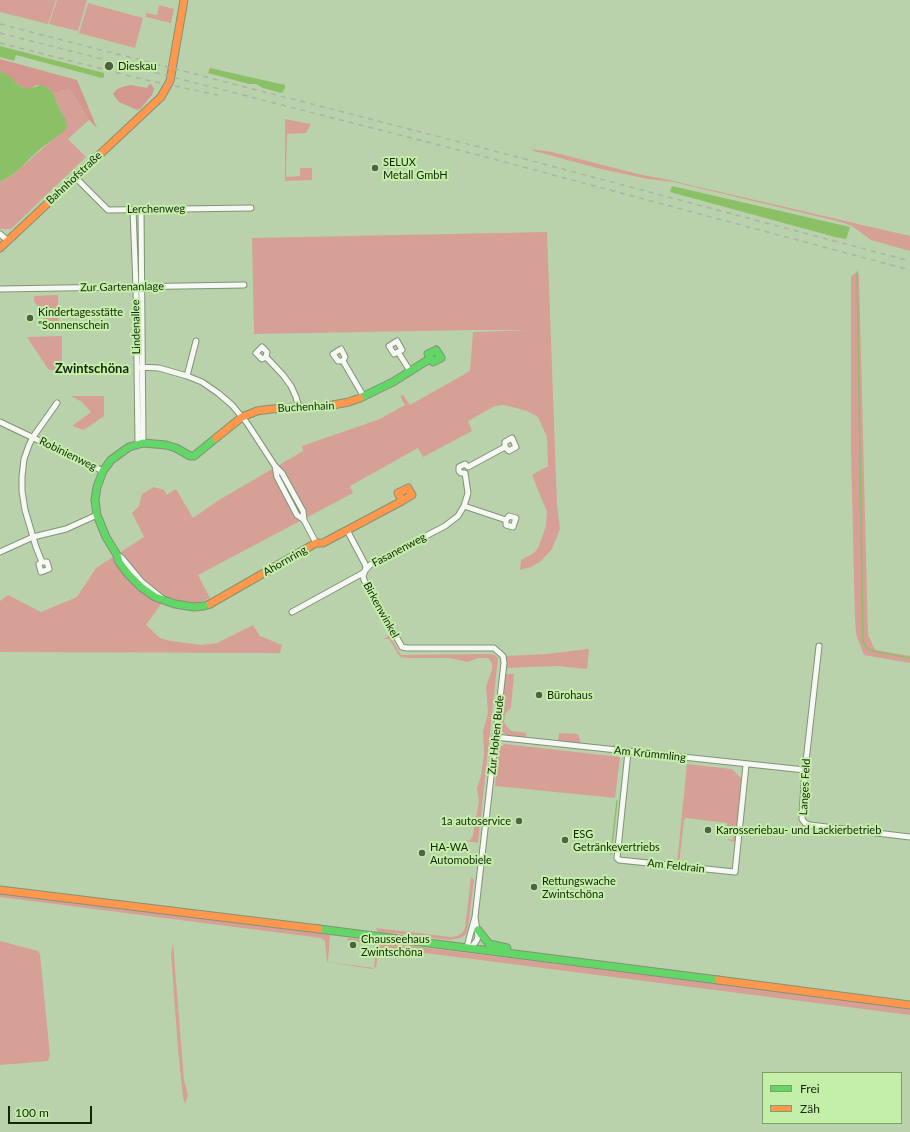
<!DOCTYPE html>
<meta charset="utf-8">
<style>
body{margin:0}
#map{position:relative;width:910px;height:1132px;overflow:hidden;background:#bad2ac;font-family:Lato,sans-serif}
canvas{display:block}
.legend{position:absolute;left:762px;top:1072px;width:140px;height:52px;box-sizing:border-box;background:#c4efa9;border:1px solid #7e9f6a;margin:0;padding:5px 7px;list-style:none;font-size:12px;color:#16260b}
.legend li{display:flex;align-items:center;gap:8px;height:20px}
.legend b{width:20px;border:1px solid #7e9f6a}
.scale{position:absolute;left:8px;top:1106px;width:84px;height:18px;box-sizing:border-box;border:2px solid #16260b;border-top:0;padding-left:5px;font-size:12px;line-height:14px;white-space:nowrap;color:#16260b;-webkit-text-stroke:3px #c4efa9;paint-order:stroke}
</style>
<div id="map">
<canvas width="910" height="1132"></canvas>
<ul class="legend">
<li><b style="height:5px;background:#63d668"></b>Frei</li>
<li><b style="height:5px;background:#ff974d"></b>Zäh</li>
</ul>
<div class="scale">100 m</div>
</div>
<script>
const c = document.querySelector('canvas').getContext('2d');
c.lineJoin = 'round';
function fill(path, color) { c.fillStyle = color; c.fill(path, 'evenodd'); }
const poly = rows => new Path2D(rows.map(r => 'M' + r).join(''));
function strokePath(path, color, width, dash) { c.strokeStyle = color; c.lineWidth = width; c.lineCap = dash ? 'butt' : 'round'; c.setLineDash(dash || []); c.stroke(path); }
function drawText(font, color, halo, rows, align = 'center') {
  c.font = font + ' Lato,sans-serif'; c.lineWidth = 4; c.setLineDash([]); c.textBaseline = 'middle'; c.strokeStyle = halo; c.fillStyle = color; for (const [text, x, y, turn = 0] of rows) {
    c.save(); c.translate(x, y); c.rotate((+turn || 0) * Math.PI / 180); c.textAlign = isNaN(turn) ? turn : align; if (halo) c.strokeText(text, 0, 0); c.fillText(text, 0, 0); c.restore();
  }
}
fill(poly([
 [0,0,56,0,48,24,0,12],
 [57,0,87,0,78,31,49,24],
 [88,3,143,18,135,48,79,33],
 [159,5,174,9,171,23,146,17,146,13,157,15],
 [70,89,89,120,68,139,86,157,11,229,0,229,0,182,15,173,51,141,65,118,60,110,53,93],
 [285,119,311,124,306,133,287,134,286,177,300,176,300,168,312,168,312,180,285,181],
 [531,149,552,152,638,174,669,180,910,236,910,251,871,240,852,226,841,222,674,182,648,179,601,169,534,151],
 [547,232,557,504,560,529,552,549,541,561,531,567,520,570,521,560,534,553,538,548,546,526,547,512,532,475,548,466,547,437,538,417,527,411,516,408,504,405,495,406,468,421,472,431,423,457,418,448,350,486,353,493,198,575,210,598,198,603,187,604,166,597,146,625,160,638,171,641,201,645,217,643,253,625,260,636,282,645,280,653,0,652,0,601,8,595,41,612,77,597,96,568,144,537,132,513,139,506,142,494,154,487,164,490,167,495,176,489,193,518,219,500,303,451,302,446,380,419,405,405,400,396,403,395,410,405,470,371,473,332,529,330,475,330,254,334,252,238],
 [855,273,859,274,868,635,875,650,910,656,910,663,864,655,856,634,855,619,851,453,851,276],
 [58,295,59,326,43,327,43,310,34,302,34,296],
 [62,336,62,373,48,369,27,337],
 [71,396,104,396,104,416,84,430,72,426,91,412,82,402],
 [389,635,401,655,489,654,495,655,498,658,478,843,466,841,470,840,473,835,479,801,477,788,481,776,484,753,483,731,488,714,486,687,492,669,492,663,488,658,478,658,468,662,449,658,409,658,401,657,399,655,389,639,384,639],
 [587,649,589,650,587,669,557,666,506,668,506,656,547,654],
 [505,674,514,674,511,707,505,714,504,722,507,727,512,731,527,733,526,737,506,735,500,729],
 [559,733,578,734,581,744,558,741],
 [505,744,620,757,615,798,495,786,499,748],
 [687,764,732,769,742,779,735,840,734,842,728,840,728,839,733,840,734,828,727,827,727,823,686,818,684,820,679,864,677,864],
 [471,877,474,880,468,927,466,934,461,938,449,940,403,934,378,933,376,928,451,937,457,936,462,933,465,928],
 [0,893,328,934,330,936,328,962,374,968,377,945,358,942,358,941,347,940,348,938,910,1008,910,1015,386,948,379,950,376,967,372,969,327,962,325,941,321,938,0,897],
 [0,941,38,951,40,954,50,1055,48,1061,0,1065],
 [173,943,184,1080,188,1095,185,1104,183,1097,178,1049,171,954]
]), '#d6a097');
fill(poly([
 [0,59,77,80,97,128,89,120,70,89,53,93,47,87,36,85,32,88,24,88,16,83,12,79,0,71],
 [149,84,152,85,154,89,152,95,141,108,137,110,119,102,113,94,116,90,122,87,131,85,147,88]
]), '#d39790');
fill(poly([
 [0,46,104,73,104,77,102,78,16,55,14,61,0,57],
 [210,68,285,85,285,88,282,93,263,88,256,84,249,84,208,73],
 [0,71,11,77,16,83,24,88,32,88,41,85,47,87,53,93,60,110,65,118,67,127,64,131,39,150,15,173,0,182],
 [672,186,850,227,846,239,835,237,670,192]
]), '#8cc067');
strokePath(poly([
 [857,272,863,642,868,649,873,651,910,658],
 [611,854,617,801]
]), '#8cc067', 1.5);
const street = poly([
 [75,177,108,210,251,208],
 [133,210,136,287,138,444],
 [141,210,143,443],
 [0,234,8,241],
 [0,289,244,285],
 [398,352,394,354,389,346,397,341,402,350,398,352,410,371],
 [266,357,262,359,256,353,262,347,267,352,266,357,283,375,291,386,296,397,299,408],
 [343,361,338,361,333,354,341,349,345,357,343,361,364,397],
 [137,367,159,368,187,376,202,382,218,393,232,405,247,423,275,466,282,473,303,511,304,520,316,543],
 [187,376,196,341],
 [0,422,103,471],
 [275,466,277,477,297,515,304,520],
 [464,506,506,520,506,525,513,527,516,518,509,516,506,520],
 [345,531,348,532,365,564,366,568,363,576,364,580,402,647,407,648,494,648,503,656,504,663,475,917,469,939,467,948],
 [0,552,33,537,66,529,97,515],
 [117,555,122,558,142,582,163,599],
 [42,562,47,562,49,569,41,572,39,564,42,562,36,547,25,510,22,491,22,477,24,459,29,445,33,437,57,403],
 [292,612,363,573,370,565,445,526,458,516,464,506,468,493,465,473,461,473,459,471,459,467,465,464,468,467,505,447,509,451,516,447,512,438,505,442,505,447],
 [819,646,805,770,802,814,802,819,805,823,810,825,910,837],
 [495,737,805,770],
 [628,752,617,858,619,860,735,872,746,765],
 [471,948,477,940,478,936,475,918]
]);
const fast = poly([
 [360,398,393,382,431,358,433,362,441,358,436,350,428,354,431,358],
 [210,604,204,606,194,607,175,604,155,597,141,587,128,574,119,562,117,555,106,537,97,515,95,500,97,487,103,471,111,460,129,447,143,443,166,445,176,448,190,456,194,456,216,438],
 [319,929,718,980],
 [478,930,489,944,507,948]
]);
const slow = poly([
 [0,248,161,97,170,81,184,0],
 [216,438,242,417,257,411,271,409,322,407,349,402,360,398],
 [210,604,316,543,323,543,402,501,398,493,408,488,412,495,402,501],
 [0,890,319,929],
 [718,980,910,1005]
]);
strokePath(street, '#819376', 7);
strokePath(fast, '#819376', 9);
strokePath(slow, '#819376', 9);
strokePath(street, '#f5f8f3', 5);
strokePath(fast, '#63d668', 7);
strokePath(slow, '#ff974d', 7);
strokePath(poly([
 [0,24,483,148,910,261],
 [0,33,482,156,910,270],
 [0,43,150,81,218,95]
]), '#acb2a8', 1.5, [5, 5]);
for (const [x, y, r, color] of [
 [109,66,5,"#4f6243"],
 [375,168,4,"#4f6243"],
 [30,318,4,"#4f6243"],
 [539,695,4,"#4f6243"],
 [519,821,4,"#4f6243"],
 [708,830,4,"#4f6243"],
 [565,840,4,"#4f6243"],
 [422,853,4,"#4f6243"],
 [534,887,4,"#4f6243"],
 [353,945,4,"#4f6243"]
]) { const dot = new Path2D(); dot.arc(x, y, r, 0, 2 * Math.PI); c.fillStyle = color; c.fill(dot); strokePath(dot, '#c4efa9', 1.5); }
drawText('11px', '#16260b', '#c4efa9', [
 ["Dieskau",118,66],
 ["SELUX",383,162],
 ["Metall GmbH",383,175],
 ["Kindertagesstätte",38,312],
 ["\"Sonnenschein",38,325],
 ["Bürohaus",547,695],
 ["1a autoservice",511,821,"right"],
 ["Karosseriebau- und Lackierbetrieb",716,830],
 ["ESG",573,834],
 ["Getränkevertriebs",573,847],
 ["HA-WA",430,847],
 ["Automobiele",430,860],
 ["Rettungswache",542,881],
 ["Zwintschöna",542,894],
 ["Chausseehaus",361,939],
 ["Zwintschöna",361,952]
], 'left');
drawText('11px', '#16260b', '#c4efa9', [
 ["Bahnhofstraße",74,178,-43],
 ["Lerchenweg",156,209,-1],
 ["Zur Gartenanlage",122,287,-1],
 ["Lindenallee",136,327,-91],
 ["Buchenhain",306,407,-3],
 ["Robinienweg",68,454,26],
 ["Fasanenweg",399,550,-28],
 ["Ahornring",285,561,-30],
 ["Birkenwinkel",381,610,61],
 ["Zur Hohen Bude",496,735,-84],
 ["Am Krümmling",650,754,6],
 ["Langes Feld",805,787,-87],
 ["Am Feldrain",676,866,6]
]);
drawText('bold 13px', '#16260b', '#c4efa9', [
 ["Zwintschöna",92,369]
]);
</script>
